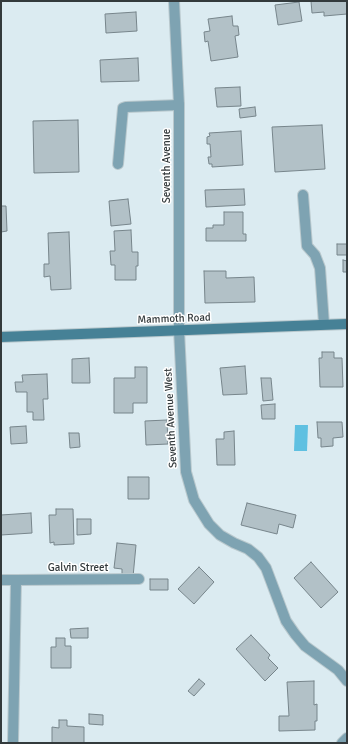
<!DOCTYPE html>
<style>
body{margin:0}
#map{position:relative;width:348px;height:744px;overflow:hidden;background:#dbebf1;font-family:Signika,sans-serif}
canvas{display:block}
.frame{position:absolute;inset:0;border:2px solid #333a3c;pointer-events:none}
</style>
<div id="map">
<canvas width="348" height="744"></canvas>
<div class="frame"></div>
</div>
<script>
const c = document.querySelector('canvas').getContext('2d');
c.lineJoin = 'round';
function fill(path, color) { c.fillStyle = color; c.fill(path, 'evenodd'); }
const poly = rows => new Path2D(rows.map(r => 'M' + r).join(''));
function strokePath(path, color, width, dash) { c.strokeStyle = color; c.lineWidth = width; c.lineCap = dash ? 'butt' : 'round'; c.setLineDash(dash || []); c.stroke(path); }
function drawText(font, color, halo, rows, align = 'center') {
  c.font = font + ' Signika,sans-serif'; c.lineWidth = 3; c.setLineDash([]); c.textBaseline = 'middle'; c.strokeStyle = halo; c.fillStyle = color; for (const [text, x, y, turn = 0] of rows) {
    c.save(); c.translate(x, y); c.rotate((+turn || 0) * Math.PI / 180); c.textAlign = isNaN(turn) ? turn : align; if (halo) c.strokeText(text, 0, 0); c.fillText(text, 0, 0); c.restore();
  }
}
fill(poly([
 [295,425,308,425,307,451,294,451]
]), '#5fc0e1');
const building = poly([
 [311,1,347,1,347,14,324,16,324,12,312,13,311,1],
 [299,2,302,21,278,25,275,5,299,2],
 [136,12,137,31,106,33,105,14,136,12],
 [232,16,233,26,238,26,239,35,235,36,238,57,211,61,208,41,205,42,204,32,210,31,208,19,232,16],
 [138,58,139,81,101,82,100,60,138,58],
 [240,87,241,106,217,107,215,88,240,87],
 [255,107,256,116,240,118,239,109,255,107],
 [78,120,79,172,34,173,33,121,78,120],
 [322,125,325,169,275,172,272,127,322,125],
 [241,131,243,165,212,167,212,164,209,164,208,157,211,157,210,144,207,144,207,137,210,136,209,133,241,131],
 [244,189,245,205,206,207,205,190,244,189],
 [128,199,131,224,111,226,109,201,128,199],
 [1,206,6,206,7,231,1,232,1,206],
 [224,212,243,212,243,234,246,234,246,241,206,241,206,228,213,228,213,225,224,225,224,212],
 [131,230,132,252,138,252,138,266,136,266,136,280,115,280,115,265,111,265,110,251,115,251,114,231,131,230],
 [69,232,71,289,51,290,50,276,44,277,44,264,49,264,48,233,69,232],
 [337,244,347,244,347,255,337,255,337,244],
 [343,260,347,261,347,272,343,272,343,260],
 [204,271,226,271,226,278,254,277,255,302,205,303,204,271],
 [322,352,334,352,334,358,342,358,343,387,320,387,319,358,322,358,322,352],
 [89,358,90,383,72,383,72,359,89,358],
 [245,366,247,394,223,395,220,368,245,366],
 [135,367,147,367,147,403,133,403,133,413,114,413,114,378,135,378,135,367],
 [47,374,48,399,43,399,44,420,33,420,33,412,27,412,27,392,16,392,15,382,23,382,22,375,47,374],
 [261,378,271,378,273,400,263,401,261,378],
 [275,404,275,419,262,419,261,405,275,404],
 [167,420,168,444,146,445,145,421,167,420],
 [317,422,342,422,343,437,333,438,333,446,321,447,321,438,318,438,317,422],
 [26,426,27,443,11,444,10,427,26,426],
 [234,431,235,465,217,465,216,439,224,439,224,432,234,431],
 [69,433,79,433,80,447,70,448,69,433],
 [128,477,149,477,149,499,128,499,128,477],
 [247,503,296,515,293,528,279,524,277,534,241,525,247,503],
 [56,509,73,509,74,544,54,545,54,542,50,543,49,515,56,515,56,509],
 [31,513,32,533,1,535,1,515,31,513],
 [77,519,91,519,91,534,77,535,77,519],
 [117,543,136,545,133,577,122,576,122,569,114,568,117,543],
 [311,562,338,592,321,608,294,578,311,562],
 [199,567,214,582,194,604,178,589,199,567],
 [150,579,168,579,168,590,150,590,150,579],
 [88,628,88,638,71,638,70,629,88,628],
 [251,635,270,655,268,658,278,668,265,681,236,649,251,635],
 [56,638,65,638,65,646,71,646,71,668,51,668,51,647,56,647,56,638],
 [199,679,205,684,194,696,188,691,199,679],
 [314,681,314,705,317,704,317,721,315,721,315,730,279,731,279,716,289,716,287,682,314,681],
 [89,714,103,715,103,725,89,724,89,714],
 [59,720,67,720,67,726,84,727,84,743,52,743,52,727,59,728,59,720]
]);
fill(building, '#b2c1c7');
strokePath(building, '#77858b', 1);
const lane = poly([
 [118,164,123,108,126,107,179,105],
 [303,195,307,246,315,255,320,268,324,324]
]);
const street = poly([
 [174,1,179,105,179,330,186,472,194,500,209,524,220,535,234,543,248,549,258,557,266,568,286,621,295,634,305,646,338,670,347,681],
 [1,580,16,580,13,743],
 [16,580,139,579],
 [342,743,347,738]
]);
const secondary = poly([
 [1,337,347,324]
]);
strokePath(lane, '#b9c8cd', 12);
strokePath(street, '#b9c8cd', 12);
strokePath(secondary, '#b9c8cd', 12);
strokePath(lane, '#7ea3b2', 10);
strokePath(street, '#7ea3b2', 10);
strokePath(secondary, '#468196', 10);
drawText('11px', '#333a3c', '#fff', [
 ["Seventh Avenue",167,166,-90],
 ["Mammoth Road",174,319,-2],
 ["Seventh Avenue West",171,418,-93],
 ["Galvin Street",78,568]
]);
</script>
